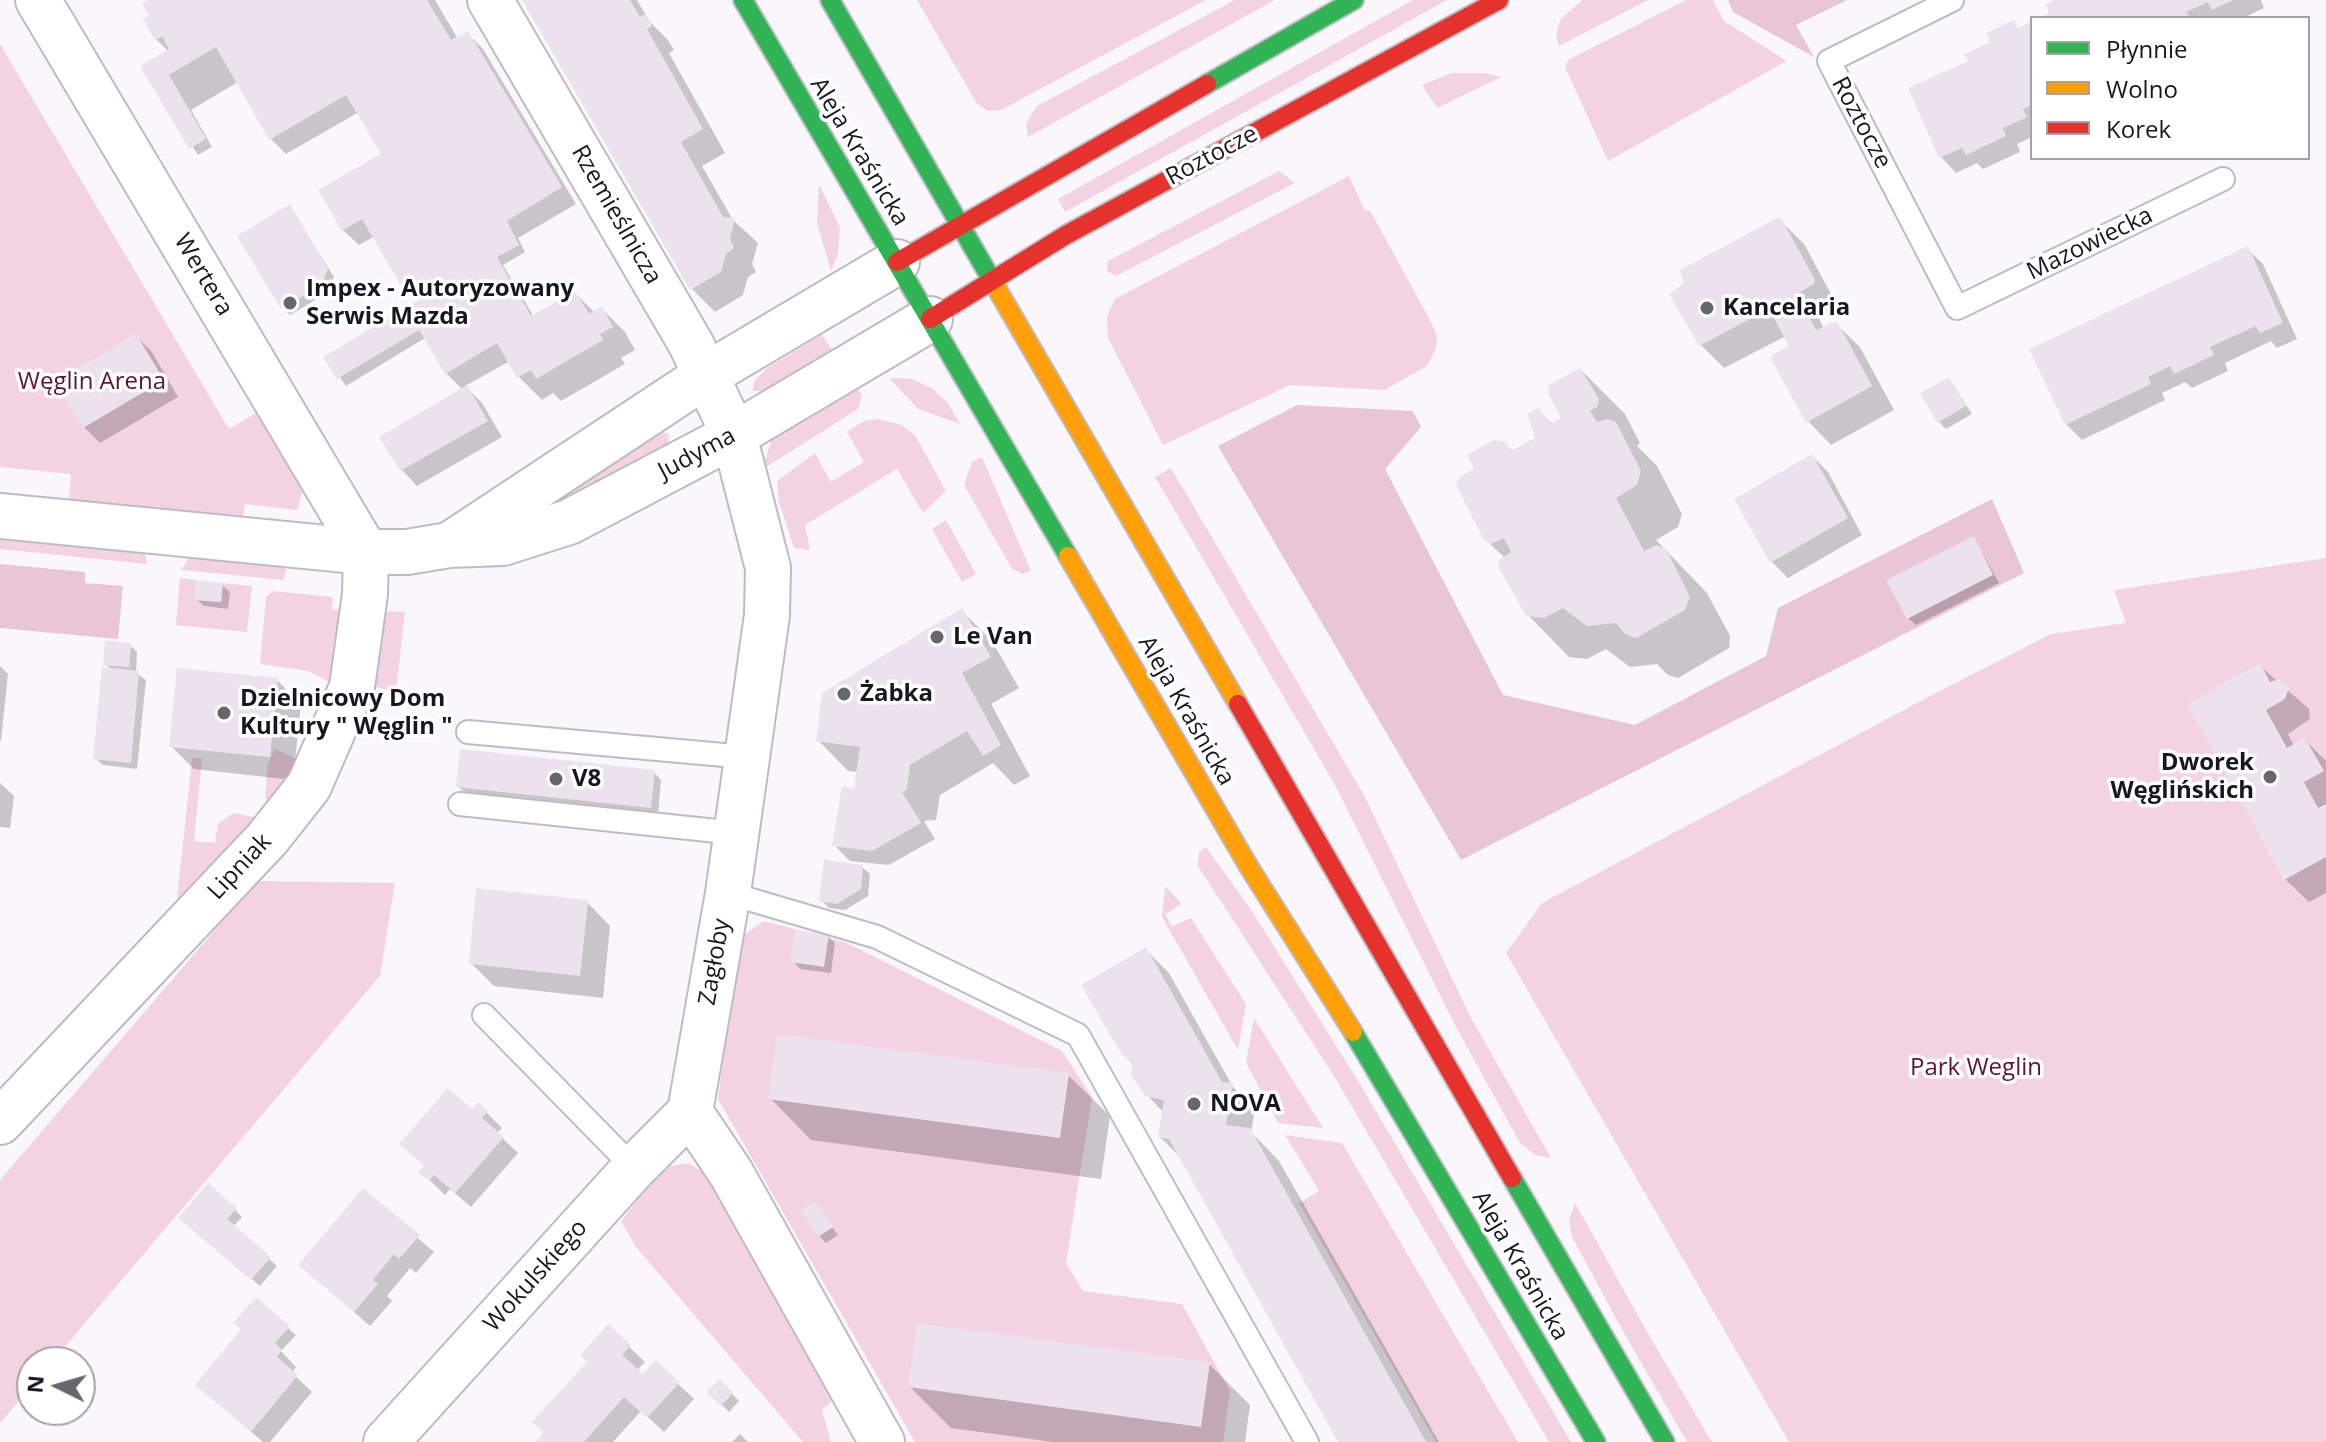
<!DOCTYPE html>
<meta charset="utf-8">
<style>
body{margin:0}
#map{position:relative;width:2326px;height:1442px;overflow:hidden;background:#f9f7fb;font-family:"Open Sans",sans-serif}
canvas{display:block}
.legend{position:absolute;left:2030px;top:16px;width:280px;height:144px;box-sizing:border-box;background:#fff;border:2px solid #a3a2a6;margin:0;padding:10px 14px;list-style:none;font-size:24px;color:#191621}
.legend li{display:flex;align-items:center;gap:16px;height:40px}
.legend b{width:40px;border:2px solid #a3a2a6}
.north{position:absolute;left:16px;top:1346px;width:80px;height:80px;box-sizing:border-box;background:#fff;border:2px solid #a3a2a6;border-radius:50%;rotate:275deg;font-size:22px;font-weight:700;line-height:32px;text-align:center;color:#191621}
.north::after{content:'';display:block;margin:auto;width:28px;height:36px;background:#67656d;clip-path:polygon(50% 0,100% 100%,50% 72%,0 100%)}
</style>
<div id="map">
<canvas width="2326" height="1442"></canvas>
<ul class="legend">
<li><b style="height:10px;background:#30b455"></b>Płynnie</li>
<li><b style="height:10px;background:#ff9f0a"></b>Wolno</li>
<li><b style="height:10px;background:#e5322d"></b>Korek</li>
</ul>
<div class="north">N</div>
</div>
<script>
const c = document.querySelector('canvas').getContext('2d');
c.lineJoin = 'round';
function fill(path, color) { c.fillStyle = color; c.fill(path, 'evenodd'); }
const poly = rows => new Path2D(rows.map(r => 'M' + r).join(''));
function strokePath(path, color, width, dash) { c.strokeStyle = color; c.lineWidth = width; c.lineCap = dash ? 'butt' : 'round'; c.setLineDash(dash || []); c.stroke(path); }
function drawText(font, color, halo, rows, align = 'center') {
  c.font = font + ' "Open Sans",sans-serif'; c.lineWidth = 7; c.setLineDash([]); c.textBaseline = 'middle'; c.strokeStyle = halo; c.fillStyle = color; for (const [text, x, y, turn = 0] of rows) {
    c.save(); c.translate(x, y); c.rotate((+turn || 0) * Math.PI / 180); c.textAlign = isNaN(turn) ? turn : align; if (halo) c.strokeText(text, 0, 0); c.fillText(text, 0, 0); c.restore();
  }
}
fill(poly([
 [917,0,1206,0,1001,110,987,111,976,102],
 [1235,0,1275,0,1028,137,1026,124,1037,106],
 [1413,0,1447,0,1065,212,1058,199],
 [1582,0,1648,0,1559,46,1556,36,1560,20],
 [1686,0,1713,0,1724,21,1787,61,1608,161,1565,67,1568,60],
 [0,44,229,429,260,411,305,484,297,510,245,504,243,518,69,500,71,474,0,467],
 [1452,73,1484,73,1501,77,1437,108,1422,85],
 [1279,171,1295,183,1116,276,1107,271,1108,261],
 [1349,176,1364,209,1371,212,1431,322,1437,336,1436,348,1427,366,1385,390,1290,385,1163,445,1108,338,1107,316,1115,299],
 [819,184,840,228,838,254,831,271,817,223],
 [822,335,834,353,768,391,753,391,754,381,767,368],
 [889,378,912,379,932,388,948,403,960,424,918,409],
 [855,386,862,395,858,409,763,469,771,441],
 [878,419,902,425,915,435,946,491,923,513,897,469,805,525,810,550,794,548,779,502,777,481,815,453,831,482,864,462,847,432,864,421],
 [659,431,669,434,668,446,533,524,523,514],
 [982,457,1031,571,1023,574,1012,569,964,485,972,462],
 [1171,468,1364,795,1471,1018,1551,1158,1535,1155,1520,1143,1456,1027,1334,783,1155,477],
 [946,520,976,574,962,582,932,529],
 [0,530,145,552,147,564,0,549],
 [190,556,287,560,284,580,181,570],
 [2326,558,2326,1442,1789,1442,1506,953,1542,903,1932,695,2051,634,2126,623,2114,590],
 [180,578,196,580,195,600,221,602,223,583,252,586,247,632,176,625],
 [273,591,333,597,332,609,348,611,337,686,308,671,260,664,266,597],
 [378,611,405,612,396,692,369,685],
 [275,749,301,761,269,804,265,797,268,764],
 [192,758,202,758,194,841,215,843,218,824,233,813,254,817,258,824,187,901,177,899],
 [1206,847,1252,911,1360,1084,1571,1442,1549,1442,1337,1081,1198,866,1199,852],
 [257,881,395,883,380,976,52,1362,32,1362,32,1386,0,1423,0,1180],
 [1165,886,1182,904,1165,914,1172,926,1191,918,1246,1004,1238,1050,1162,917],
 [764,921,847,943,1062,1051,1092,1097,1066,1263,1083,1291,1182,1304,1230,1391,1223,1442,915,1442,718,1099,739,938],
 [1254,1018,1323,1128,1278,1123,1246,1063],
 [1285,1135,1342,1143,1518,1442,1436,1442,1299,1203,1319,1191],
 [689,1163,716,1181,837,1396,822,1410,831,1442,803,1442,636,1247,621,1221,664,1167],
 [1575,1203,1650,1337,1712,1442,1687,1442,1629,1342,1572,1237,1569,1220]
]), '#f3d3e2');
fill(poly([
 [1728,0,1847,0,1796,25,1814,57,1733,12],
 [1297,405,1413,411,1421,427,1385,469,1503,695,1635,725,1766,656,1778,608,1992,499,2024,573,1461,860,1218,446],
 [0,564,85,572,85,583,123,586,118,639,0,628]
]), '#e8c6d6');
fill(poly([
 [152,0,435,0,458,39,467,33,483,49,576,204,518,238,525,252,503,265,534,317,575,293,595,313,602,309,625,332,635,350,621,358,625,364,561,401,553,393,542,400,519,377,510,361,465,386,482,403,502,437,417,486,402,470,382,437,463,390,446,373,425,338,346,386,326,357,422,301,401,283,375,236,359,245,343,230,384,155,359,112,286,154,271,139,238,82,191,110,212,147,198,155,142,67,169,52,157,40],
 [524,0,637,0,650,22,668,40,674,50,669,53,725,153,702,166,733,220,758,243,752,264,756,272,748,277,743,295,715,312,692,289],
 [2058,0,2261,0,2264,8,2243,18,2044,18,2052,14],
 [2013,23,2020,30,2032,24,2032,137,2017,144,2020,152,1983,169,1977,163,1956,173,1941,157,1970,62],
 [290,207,334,277,327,293,290,315,282,308],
 [1781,221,1804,244,1837,305,1819,318,1824,329,1836,324,1860,347,1894,410,1831,445,1808,421,1792,346,1786,336,1724,368,1701,345],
 [2247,249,2263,264,2297,339,2277,348,2271,341,2225,363,2228,371,2192,388,2185,382,2162,393,2165,400,2082,440,2066,424],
 [136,336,152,352,178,397,100,443,84,427,58,382],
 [1577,371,1583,372,1625,414,1640,443,1637,446,1657,466,1682,514,1678,527,1656,540,1707,593,1730,636,1729,648,1678,678,1668,675,1657,664,1630,667,1606,649,1587,659,1569,657,1527,614,1505,558,1485,539,1505,444,1513,452,1538,439,1538,410,1553,425,1563,419],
 [1949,379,1972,414,1946,429,1939,422],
 [1812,456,1828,472,1862,535,1788,578,1772,562,1737,500],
 [1974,538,1999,583,1916,625,1908,618],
 [222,585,230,592,228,609,204,606,196,599],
 [962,611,992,641,1019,688,991,704,1030,776,1014,785,993,763,940,795,936,820,924,821,935,839,889,865,850,861,834,845,856,790,858,772,848,771,818,740],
 [130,645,137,652,136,673,146,680,137,769,103,765,95,758,112,670,105,664],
 [2259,665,2309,709,2310,719,2288,734,2294,746,2305,740,2326,761,2326,893,2309,902,2285,879],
 [0,666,8,674,1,741,0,741],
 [277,680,301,704,293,780,194,769,171,746],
 [654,772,661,780,658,815,466,794,458,786],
 [0,783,14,796,10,828,0,827],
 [862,867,870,874,868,896,845,910,829,908,821,900],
 [587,902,610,926,603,998,494,986,471,963],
 [828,936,835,943,831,973,800,969,793,961],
 [1146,950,1169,973,1233,1087,1255,1109,1251,1132,1279,1161,1439,1442,1341,1442,1183,1160,1160,1137,1164,1113,1147,1095,1135,1066,1123,1054],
 [1068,1075,1110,1116,1101,1179,811,1140,770,1098],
 [479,1105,502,1128,497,1133,518,1153,471,1207,450,1189,445,1195,421,1172],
 [363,1191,434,1252,416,1273,410,1268,387,1296,392,1301,370,1326,300,1265],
 [814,1203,838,1235,826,1243,819,1236],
 [235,1210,242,1217,233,1227,277,1266,260,1286,188,1225],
 [608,1327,645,1362,636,1371,643,1377,656,1363,694,1399,664,1432,641,1411,613,1442,538,1442],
 [288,1328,296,1335,281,1351,296,1367,292,1373,312,1392,270,1442,263,1442,198,1385],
 [1209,1364,1250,1405,1245,1442,1053,1442,951,1428,910,1387],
 [720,1381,739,1401,729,1412,709,1392],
 [740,1434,748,1442,732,1442]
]), '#0003');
fill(poly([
 [148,0,427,0,451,40,468,31,562,187,507,221,519,245,497,257,531,316,575,291,589,314,602,306,613,327,600,334,603,340,536,379,531,370,517,378,497,343,445,374,419,330,337,379,323,357,419,300,407,280,400,284,362,219,342,231,318,190,381,154,346,95,269,140,216,47,169,75,206,139,189,149,140,66,169,49,162,36,155,41,143,19,149,16,142,4],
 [522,0,630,0,640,17,645,14,652,26,647,29,703,129,681,142,723,217,735,218,730,239,734,248,726,254,721,272,690,290],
 [2054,0,2233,0,2212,10,2208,2,2186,12,2190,18,2039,18,2049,13,2046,4],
 [2014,20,2018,28,2032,21,2032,105,2023,109,2027,117,2003,128,2006,136,1966,155,1962,148,1939,158,1908,88,1968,61,1964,54,1990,42,1986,33],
 [290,204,328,269,320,286,281,309,237,236],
 [1777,218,1781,218,1815,280,1814,284,1797,294,1816,330,1837,321,1872,386,1806,423,1771,359,1772,355,1789,346,1769,309,1699,346,1669,294,1684,283,1680,270],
 [2248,246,2283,323,2260,333,2256,326,2210,347,2214,355,2174,374,2170,366,2148,377,2151,384,2065,425,2029,349],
 [136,334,164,380,83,428,55,382],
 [1580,368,1599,399,1598,406,1590,411,1597,422,1608,419,1616,422,1641,471,1637,485,1616,498,1644,551,1657,545,1666,549,1690,597,1685,610,1636,638,1625,634,1616,623,1587,626,1563,608,1544,618,1526,616,1498,566,1499,560,1511,552,1504,538,1490,544,1484,540,1456,485,1459,478,1474,468,1467,455,1494,440,1506,442,1511,451,1535,438,1527,414,1538,407,1550,424,1561,418,1548,393,1549,385],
 [1949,377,1966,406,1937,423,1920,393],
 [467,385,488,421,400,471,379,437],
 [1812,454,1848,518,1770,563,1734,499],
 [1974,536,1993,575,1907,619,1886,580],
 [196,580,223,583,221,602,194,600],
 [962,608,991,657,962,673,1001,745,983,756,967,731,910,765,907,790,902,792,921,823,872,851,832,846,842,786,854,788,860,747,816,741,822,693],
 [105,640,131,643,129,667,103,665],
 [2260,663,2270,682,2279,679,2289,687,2285,699,2266,710,2287,748,2305,738,2324,771,2304,782,2318,808,2326,804,2326,857,2284,880,2187,704],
 [102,667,139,671,131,763,93,759],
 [177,668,278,678,270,757,169,747],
 [460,749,655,770,651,808,456,787],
 [824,860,863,865,861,889,837,904,819,901],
 [476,888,588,900,580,976,469,964],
 [795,930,829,934,824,967,790,962],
 [1146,947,1222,1082,1233,1083,1226,1125,1250,1128,1426,1442,1338,1442,1169,1139,1158,1137,1164,1100,1145,1096,1131,1075,1133,1062,1122,1055,1081,985],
 [777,1034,1069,1073,1060,1138,768,1099],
 [448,1088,472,1109,479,1102,488,1111,482,1118,504,1137,455,1193,434,1175,429,1181,418,1172,424,1166,399,1144],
 [208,1183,237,1208,227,1219,271,1257,251,1280,178,1218],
 [363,1188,420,1235,399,1259,394,1254,373,1280,378,1284,354,1312,298,1265],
 [815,1201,833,1227,818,1237,800,1210],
 [256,1297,290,1326,275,1343,282,1350,277,1357,298,1375,251,1432,195,1385,241,1329,233,1323],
 [917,1323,1210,1362,1201,1427,908,1387],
 [608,1324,631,1345,622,1355,643,1374,656,1360,680,1382,647,1418,624,1397,584,1442,536,1442,544,1433,532,1422,587,1362,580,1355],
 [720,1379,733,1393,721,1406,706,1392]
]), '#ece2ed');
const lane = poly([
 [1952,0,1829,61,1957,308,2223,179],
 [468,732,746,757],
 [460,804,736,833],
 [728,893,877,937,1078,1035,1307,1442],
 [484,1015,634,1168]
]);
const street = poly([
 [490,0,691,344,734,435,768,568,767,615,728,893,690,1112,731,1173,882,1442],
 [0,516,366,552,407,552,449,545,503,543,569,522,734,435,930,319],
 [449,545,708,374,897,262],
 [0,1122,267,839,309,786,352,687,365,594,366,552,38,0],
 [386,1442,634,1168,690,1112]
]);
const fast = poly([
 [743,0,1068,556],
 [830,0,997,289],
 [1207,84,1354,0],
 [1353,1032,1596,1442],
 [1512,1178,1665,1442]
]);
const slow = poly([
 [997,289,1238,704],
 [1068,556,1249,867,1353,1032]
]);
const jam = poly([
 [897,262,1207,84],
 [930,319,1066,235,1499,0],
 [1238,704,1512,1178]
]);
strokePath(lane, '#bebcc3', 26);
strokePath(street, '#bebcc3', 48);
strokePath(fast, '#bebcc3', 22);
strokePath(slow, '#bebcc3', 22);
strokePath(jam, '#bebcc3', 22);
strokePath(lane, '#fefefe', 22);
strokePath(street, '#fefefe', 44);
strokePath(fast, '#30b455', 18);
strokePath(slow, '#ff9f0a', 18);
strokePath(jam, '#e5322d', 18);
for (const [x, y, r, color] of [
 [290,303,8,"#67656d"],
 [1707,308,8,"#67656d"],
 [937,637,8,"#67656d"],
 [844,694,8,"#67656d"],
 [224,713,8,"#67656d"],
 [2270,777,8,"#67656d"],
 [556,779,8,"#67656d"],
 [1194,1104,8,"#67656d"]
]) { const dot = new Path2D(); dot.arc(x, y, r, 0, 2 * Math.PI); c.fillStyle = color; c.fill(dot); strokePath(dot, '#fff', 3); }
drawText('24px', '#191621', '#fff', [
 ["Roztocze",1861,123,62],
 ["Aleja Kraśnicka",859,152,59],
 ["Roztocze",1212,156,-28],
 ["Rzemieślnicza",616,215,60],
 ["Mazowiecka",2090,244,-26],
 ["Wertera",203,275,59],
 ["Judyma",697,454,-28],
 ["Aleja Kraśnicka",1186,711,60],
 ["Lipniak",240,867,-47],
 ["Zagłoby",715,962,-80],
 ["Aleja Kraśnicka",1520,1266,60],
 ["Wokulskiego",536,1276,-48]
]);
drawText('bold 24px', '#191621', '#fff', [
 ["Impex - Autoryzowany",306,289],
 ["Serwis Mazda",306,317],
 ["Kancelaria",1723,308],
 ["Le Van",953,637],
 ["Żabka",860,694],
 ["Dzielnicowy Dom",240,699],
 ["Kultury \" Węglin \"",240,727],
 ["Dworek",2254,763,"right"],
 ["Węglińskich",2254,791,"right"],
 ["V8",572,779],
 ["NOVA",1210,1104]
], 'left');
drawText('24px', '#5b143a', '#fff', [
 ["Węglin Arena",92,382],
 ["Park Weglin",1976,1068]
]);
</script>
